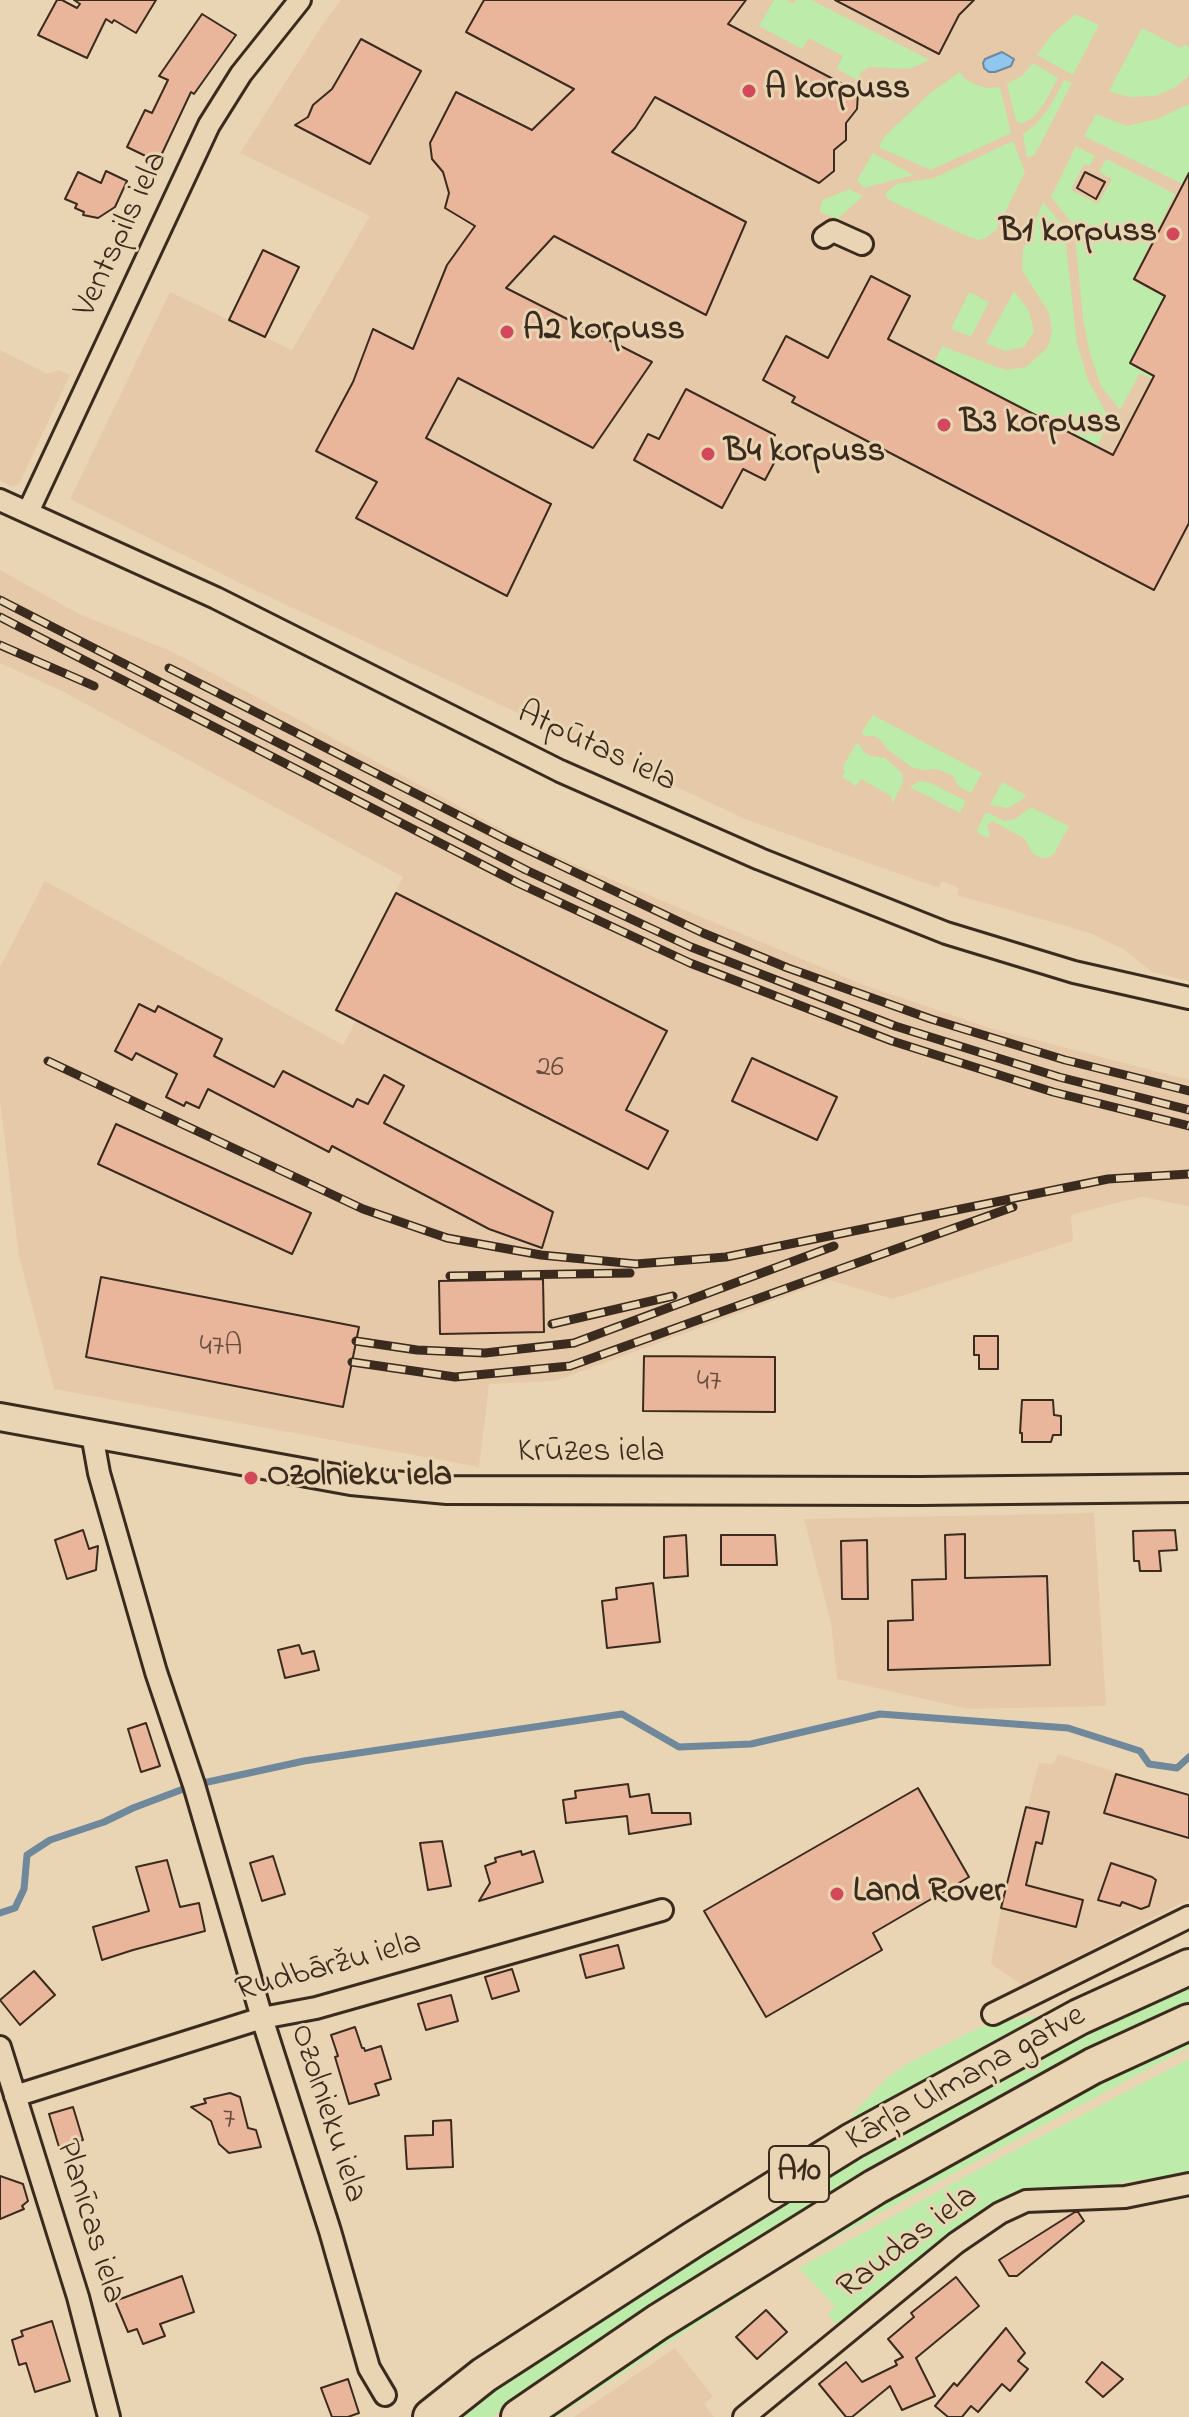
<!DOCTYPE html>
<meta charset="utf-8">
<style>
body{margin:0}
canvas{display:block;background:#e9d5b3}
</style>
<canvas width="1189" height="2417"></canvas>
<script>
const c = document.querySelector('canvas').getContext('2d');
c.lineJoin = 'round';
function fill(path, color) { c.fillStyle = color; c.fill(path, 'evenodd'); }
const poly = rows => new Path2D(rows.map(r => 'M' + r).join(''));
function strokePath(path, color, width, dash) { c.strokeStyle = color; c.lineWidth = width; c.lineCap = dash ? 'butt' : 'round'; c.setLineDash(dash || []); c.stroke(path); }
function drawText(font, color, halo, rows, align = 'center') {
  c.font = font + ' "Indie Flower",sans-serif'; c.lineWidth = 6; c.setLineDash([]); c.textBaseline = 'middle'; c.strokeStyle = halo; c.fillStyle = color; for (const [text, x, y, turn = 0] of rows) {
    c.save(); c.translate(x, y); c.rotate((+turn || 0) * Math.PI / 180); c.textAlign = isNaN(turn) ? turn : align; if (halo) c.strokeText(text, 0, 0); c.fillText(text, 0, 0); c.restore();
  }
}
fill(poly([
 [341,0,1189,0,1189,981,1152,972,1125,950,1090,933,957,895,959,888,942,881,939,888,745,819,246,586,70,499,170,292,292,350,370,216,240,153,321,27],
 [0,350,47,374,59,370,70,375,19,484,12,487,0,480],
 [0,570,79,614,173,652,516,837,577,865,864,985,990,1028,1189,1080,1189,1206,1142,1197,1112,1204,1071,1215,1073,1241,892,1299,830,1280,555,1381,489,1384,479,1467,54,1389,19,1256,0,1102,0,967,45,881,343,1045,357,1019,336,1010,403,877,64,692,0,663],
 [1094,1513,1106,1706,968,1709,837,1679,831,1623,804,1519],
 [1058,1754,1189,1795,1189,1899,1022,1985,991,1964,1001,1908,1039,1763,1053,1764],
 [675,2348,713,2397,704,2404,714,2417,574,2417]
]), '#e6c9a9');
fill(poly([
 [774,0,786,0,793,4,796,0,811,0,930,60,909,69,869,67,860,73,859,81,837,69,843,56,809,38,802,49,759,26],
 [1076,14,1099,25,1073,75,1037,55,1052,34],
 [1142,28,1181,48,1184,44,1189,47,1189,76,1174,88,1156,96,1128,97,1109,91],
 [1033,63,1058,78,1045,102,1034,117,1022,124,1016,121,1007,84,1022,76],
 [960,72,964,78,974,84,986,88,1000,87,1011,133,931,170,880,148,880,144,885,136,904,118,929,94],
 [889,80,904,86,907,93,901,99,880,101,874,96,874,88],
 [1064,80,1072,83,1038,149,1033,156,1027,157,1023,134,1035,125,1049,108],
 [1189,104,1189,187,1084,136,1096,114,1127,126,1157,119],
 [1013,141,1025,172,996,230,986,238,978,240,962,234,889,200,885,194,896,184,934,178],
 [1076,146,1095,156,1090,166,1084,164,1071,190,1098,204,1112,179,1099,172,1106,159,1175,194,1132,280,1187,309,1152,379,1140,373,1120,410,1101,386,1089,350,1083,318,1074,226,1051,197],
 [873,153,914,175,864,188,857,180],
 [849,189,863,196,838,219,820,212,820,206,823,200],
 [1043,202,1064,227,1077,343,1088,380,1105,411,1112,418,1096,447,934,363,942,346,1005,370,1026,367,1048,347,1052,331,1049,313,1022,270,1023,250],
 [1014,291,1029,311,1034,332,1024,347,1005,351,986,343],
 [969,292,989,302,971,337,951,329],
 [873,715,982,773,971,793,959,787,953,776,937,769,924,770,911,767,886,748,881,740,873,736,864,736,862,731],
 [856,744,859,744,864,752,871,756,885,758,902,773,903,782,893,803,890,795,861,779,856,786,842,777,845,772,843,766],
 [919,781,931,783,966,801,960,813,910,787],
 [1002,782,1026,795,1022,800,1008,808,990,805],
 [1031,807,1069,826,1054,854,1050,857,1041,858,1033,854,1024,838,992,821,987,825,990,836,988,838,978,833,977,830,986,812,1004,821,1015,819],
 [1189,1984,1189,2006,1089,2051,865,2172,632,2320,492,2417,458,2417,612,2307,824,2175,1077,2034],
 [1034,2016,1035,2021,854,2120,851,2116,887,2078,910,2062,985,2025],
 [1189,2039,1189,2047,800,2256,556,2417,544,2417,770,2268,959,2155,1108,2076],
 [1189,2059,1189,2172,1109,2185,1022,2190,931,2248,836,2324,828,2314,835,2306,799,2268,972,2173]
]), '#bdeba9');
const water = poly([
 [1002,52,1014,59,1011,66,995,72,989,72,984,68,983,63,985,59,1002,52]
]);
fill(water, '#91c7ef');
strokePath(water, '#6f889b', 2);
strokePath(poly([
 [0,1913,15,1908,24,1889,27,1855,50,1840,104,1822,133,1808,194,1785,304,1761,622,1714,679,1747,751,1744,880,1714,1068,1728,1140,1751,1149,1764,1177,1768,1189,1757]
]), '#6f889b', 7);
const building = poly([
 [57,0,62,0,77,8,80,4,74,0,156,0,136,33,114,20,112,23,106,19,87,58,38,35,57,0],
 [484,0,746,0,728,24,858,92,857,109,846,123,846,140,834,150,834,171,819,183,655,97,635,128,612,152,746,222,706,315,554,236,506,288,652,362,593,448,458,378,426,438,551,504,507,596,356,518,377,482,316,451,353,382,373,329,413,349,447,265,475,226,445,208,449,193,443,172,432,159,430,143,456,92,532,130,574,89,466,32,484,0],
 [835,0,974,0,959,15,939,54,835,0],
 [202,14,236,35,194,94,191,92,158,162,127,147,145,110,152,113,168,80,159,76,202,14],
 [361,39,421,71,370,164,295,125,308,117,313,105,332,89,361,39],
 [106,171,127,181,115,207,98,218,83,215,84,212,75,208,77,204,65,199,78,172,101,183,106,171],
 [1085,172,1105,182,1096,199,1077,188,1085,172],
 [1189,173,1189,523,1154,590,792,402,795,397,763,380,786,336,828,358,871,276,910,296,888,339,1113,455,1154,376,1130,363,1165,296,1134,279,1189,173],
 [263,250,299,267,265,337,229,320,263,250],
 [686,389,775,435,771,442,782,448,765,480,743,469,722,508,634,460,648,434,659,439,686,389],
 [396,893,667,1031,626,1110,668,1131,648,1169,336,1010,396,893],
 [139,1004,155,1012,158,1006,222,1039,214,1056,274,1087,283,1071,353,1107,357,1099,368,1104,384,1075,404,1086,384,1123,553,1212,542,1248,489,1229,332,1146,329,1152,208,1089,199,1108,186,1102,184,1106,166,1097,177,1074,136,1053,132,1060,115,1051,139,1004],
 [752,1058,837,1097,817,1140,732,1101,752,1058],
 [116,1124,311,1213,292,1254,98,1164,116,1124],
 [101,1277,359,1327,343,1407,86,1357,101,1277],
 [543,1279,544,1332,440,1334,439,1281,543,1279],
 [974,1336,998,1336,998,1369,979,1369,979,1355,974,1355,974,1336],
 [644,1356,775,1357,775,1412,643,1411,644,1356],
 [1022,1400,1053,1400,1054,1415,1061,1416,1061,1435,1053,1435,1051,1442,1022,1442,1022,1433,1020,1433,1022,1400],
 [83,1530,89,1549,98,1546,96,1570,67,1579,55,1540,83,1530],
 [1175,1530,1177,1550,1159,1551,1161,1571,1140,1571,1139,1561,1134,1561,1133,1531,1175,1530],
 [965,1534,965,1578,1047,1576,1050,1665,888,1670,888,1621,913,1620,912,1580,946,1579,945,1535,965,1534],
 [686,1535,688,1576,664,1578,664,1537,686,1535],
 [721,1535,775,1535,777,1565,721,1565,721,1535],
 [867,1540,868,1599,842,1599,841,1541,867,1540],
 [653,1583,660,1642,607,1648,602,1601,617,1599,616,1588,653,1583],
 [299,1645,302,1654,314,1651,319,1670,285,1678,278,1650,299,1645],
 [146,1723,160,1766,141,1772,128,1729,146,1723],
 [1116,1774,1189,1795,1189,1838,1104,1813,1116,1774],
 [628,1784,630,1797,649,1794,652,1813,690,1813,691,1824,629,1834,627,1816,566,1823,563,1800,576,1798,575,1791,628,1784],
 [918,1788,969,1877,873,1933,882,1950,766,2017,704,1911,918,1788],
 [1026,1807,1049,1812,1042,1844,1036,1842,1026,1885,1083,1900,1076,1927,1001,1908,1026,1807],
 [442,1841,451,1886,428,1890,420,1843,442,1841],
 [521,1851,522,1855,534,1851,543,1882,479,1901,490,1883,485,1866,496,1862,495,1858,521,1851],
 [273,1856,285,1894,262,1901,250,1863,273,1856],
 [167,1860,180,1907,199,1903,205,1931,133,1950,102,1960,93,1927,149,1911,136,1867,167,1860],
 [1111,1863,1152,1877,1156,1880,1149,1906,1141,1909,1122,1902,1120,1906,1098,1900,1111,1863],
 [618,1945,624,1968,586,1978,580,1955,618,1945],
 [512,1969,519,1991,492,1999,485,1977,512,1969],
 [34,1971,55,1995,20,2025,0,2000,34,1971],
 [451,1995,458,2021,426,2030,418,2004,451,1995],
 [355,2027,362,2048,364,2048,365,2051,381,2046,391,2079,375,2084,379,2095,349,2104,335,2057,338,2056,331,2035,355,2027],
 [230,2093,240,2097,248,2128,256,2130,261,2147,229,2153,219,2144,211,2121,191,2107,206,2103,204,2099,230,2093],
 [73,2107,83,2140,59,2147,49,2114,73,2107],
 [451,2120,453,2167,407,2169,405,2136,433,2135,433,2121,451,2120],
 [0,2176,23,2184,28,2201,22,2206,24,2209,0,2219,0,2176],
 [1075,2212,1078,2212,1084,2221,1017,2276,1009,2276,999,2260,1075,2212],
 [182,2276,194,2312,160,2324,165,2336,143,2344,137,2329,128,2332,115,2301,182,2276],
 [956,2277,979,2306,916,2358,935,2396,902,2410,890,2386,852,2417,846,2417,819,2384,846,2362,862,2382,897,2365,895,2361,903,2357,888,2339,914,2317,911,2313,956,2277],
 [766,2310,787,2332,757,2359,736,2337,766,2310],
 [52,2321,70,2381,35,2392,26,2363,19,2365,12,2340,23,2336,21,2331,52,2321],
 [1006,2328,1025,2353,1018,2361,1028,2369,1010,2391,1002,2384,978,2412,971,2406,962,2417,948,2417,935,2406,954,2383,957,2386,1006,2328],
 [1102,2362,1123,2379,1103,2397,1086,2382,1102,2362],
 [348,2379,359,2413,348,2417,332,2417,321,2388,348,2379]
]);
fill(building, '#e9b69c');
strokePath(building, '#3b2a1e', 2);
const minor = poly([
 [824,237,833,231,862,244],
 [0,500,216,598,560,771,760,859,946,933,1074,972,1189,998],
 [28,512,209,125,241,74,300,0],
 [92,1434,99,1473,156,1672,194,1785,262,2018,330,2231,369,2368,385,2395],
 [993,2014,1189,1917],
 [0,2047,78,2297,109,2417],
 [15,2096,262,2018,316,2008,662,1910],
 [744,2417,956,2243,1000,2213,1026,2201,1125,2197,1189,2184]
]);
const tertiary = poly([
 [0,1417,351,1481,447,1490,920,1491,1189,1488]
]);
const trunk = poly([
 [431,2417,484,2375,694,2239,852,2141,1079,2017,1189,1967],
 [519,2417,658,2322,875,2187,1093,2066,1189,2022]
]);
strokePath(minor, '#3b2a1e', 26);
strokePath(tertiary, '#3b2a1e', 32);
strokePath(trunk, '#3b2a1e', 40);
strokePath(minor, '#e9d5b3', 20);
strokePath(tertiary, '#e9d5b3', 26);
strokePath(trunk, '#e9d5b3', 34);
const rail = poly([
 [0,600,526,870,691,947,895,1026,1059,1077,1189,1110],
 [0,617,518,883,690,963,892,1041,1053,1092,1189,1126],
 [0,645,94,686],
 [169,668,505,839,703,933,788,968,931,1019,1065,1060,1189,1091],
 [48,1061,363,1209,447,1238,541,1255,636,1264,726,1257,1108,1179,1189,1174],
 [450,1276,630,1273],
 [552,1324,673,1296],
 [356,1341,417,1350,485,1353,574,1343,834,1246],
 [352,1362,455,1377,570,1366,1013,1207]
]);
strokePath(rail, '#3b2a1e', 9);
strokePath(rail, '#e9d5b3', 6, [18]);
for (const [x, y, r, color] of [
 [749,91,8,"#d1495b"],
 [1173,234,8,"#d1495b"],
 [507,332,8,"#d1495b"],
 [944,425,8,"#d1495b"],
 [708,454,8,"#d1495b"],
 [251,1478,8,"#d1495b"],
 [837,1894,8,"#d1495b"]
]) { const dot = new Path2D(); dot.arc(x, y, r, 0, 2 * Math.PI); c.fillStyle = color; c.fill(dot); strokePath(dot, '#e9d5b3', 3); }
drawText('30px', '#664d3e', null, [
 ["26",550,1070],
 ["47A",221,1349],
 ["47",709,1384],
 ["7",229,2122]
]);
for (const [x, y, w] of [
 [799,2174,60]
]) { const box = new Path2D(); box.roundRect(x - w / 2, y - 28, w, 56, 6); c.fillStyle = '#e9d5b3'; c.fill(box); strokePath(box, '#3b2a1e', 2); }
drawText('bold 32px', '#3b2a1e', null, [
 ["A10",799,2174]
]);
drawText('bold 34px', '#3b2a1e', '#e9d5b3', [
 ["A korpuss",765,91],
 ["B1 korpuss",1157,234,"right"],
 ["A2 korpuss",523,332],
 ["B3 korpuss",960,425],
 ["B4 korpuss",724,454],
 ["Ozolnieku iela",267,1478],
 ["Land Rover",853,1894]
], 'left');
drawText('34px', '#3b2a1e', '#e9d5b3', [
 ["Ventspils iela",123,235,-65],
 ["Atpūtas iela",596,749,25],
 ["Krūzes iela",591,1454],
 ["Rudbāržu iela",329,1969,-15],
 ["Kārļa Ulmaņa gatve",967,2080,-29],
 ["Ozolnieku iela",326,2114,72],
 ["Planīcas iela",88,2222,73],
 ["Raudas iela",909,2244,-37]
]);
</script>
